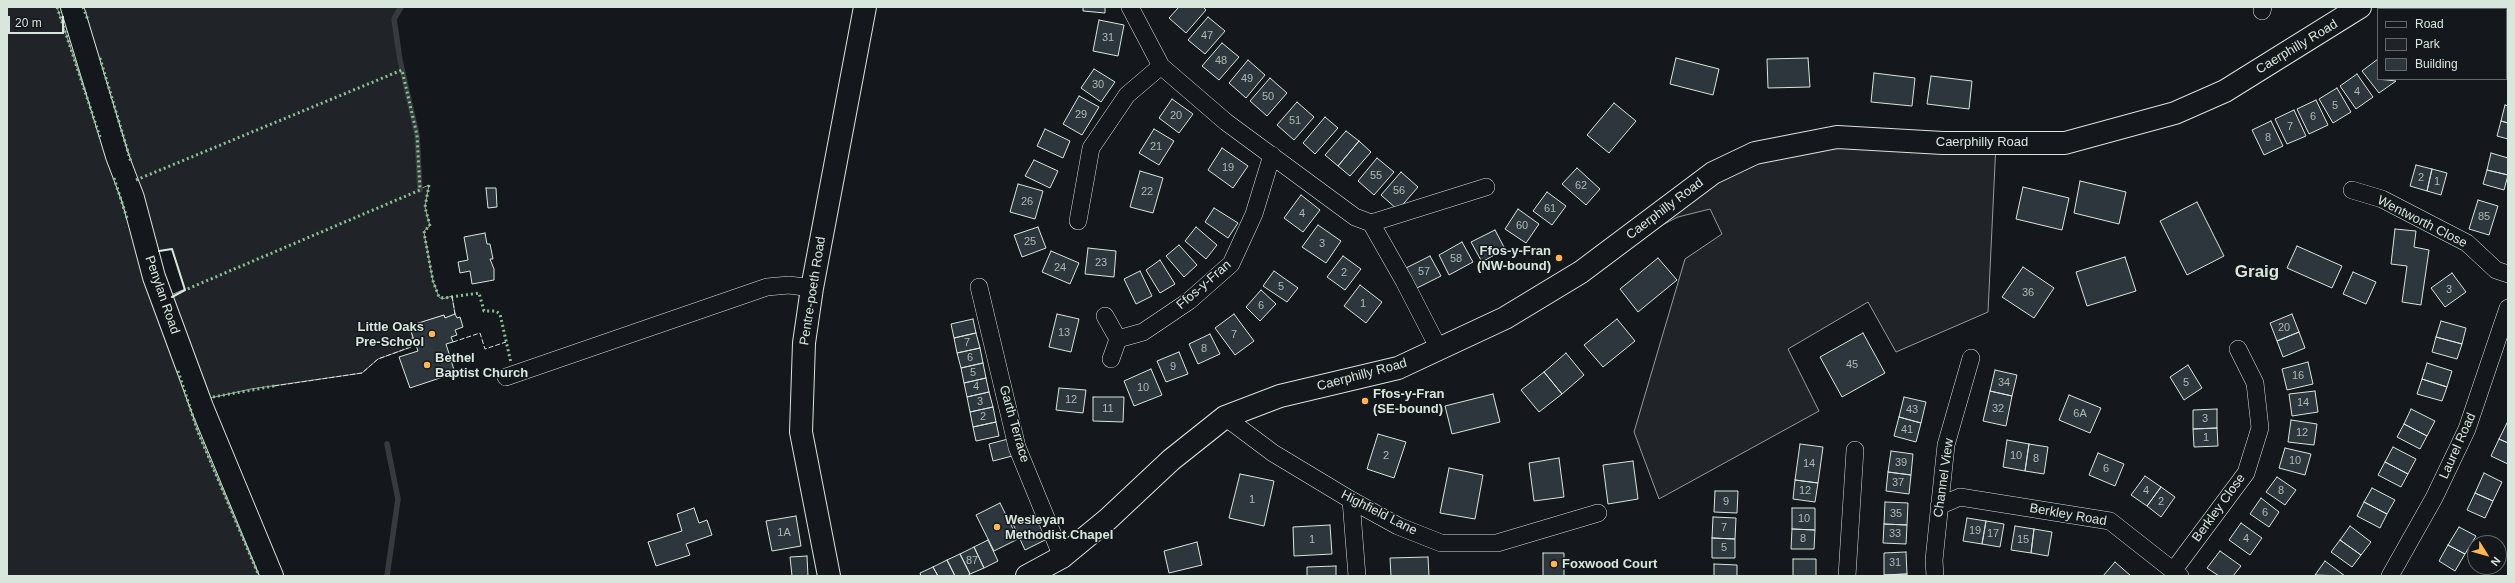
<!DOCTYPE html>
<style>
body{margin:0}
#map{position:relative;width:2515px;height:583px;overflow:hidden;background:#14181c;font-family:Arial,sans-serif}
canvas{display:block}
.frame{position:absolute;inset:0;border:8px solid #d8e6dc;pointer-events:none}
.legend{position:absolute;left:2377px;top:8px;width:130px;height:72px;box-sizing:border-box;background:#14181c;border:1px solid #626a69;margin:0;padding:5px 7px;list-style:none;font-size:12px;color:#d8e6dc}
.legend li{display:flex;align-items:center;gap:8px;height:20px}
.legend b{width:20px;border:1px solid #626a69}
.north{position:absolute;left:2467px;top:535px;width:40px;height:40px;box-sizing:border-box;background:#14181c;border:1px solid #626a69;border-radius:50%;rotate:127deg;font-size:11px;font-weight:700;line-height:16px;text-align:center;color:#d8e6dc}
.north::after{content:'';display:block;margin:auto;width:14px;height:18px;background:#ffb74d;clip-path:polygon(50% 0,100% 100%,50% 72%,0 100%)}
.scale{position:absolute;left:8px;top:16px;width:56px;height:18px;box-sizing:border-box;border:2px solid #d8e6dc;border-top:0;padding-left:5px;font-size:12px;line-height:14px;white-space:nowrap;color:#d8e6dc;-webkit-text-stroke:3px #14181c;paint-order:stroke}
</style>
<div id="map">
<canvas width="2515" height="583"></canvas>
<div class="frame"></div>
<ul class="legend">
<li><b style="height:5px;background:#14181c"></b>Road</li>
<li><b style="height:11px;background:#202428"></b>Park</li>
<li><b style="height:11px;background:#2c363c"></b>Building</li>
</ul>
<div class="north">N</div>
<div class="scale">20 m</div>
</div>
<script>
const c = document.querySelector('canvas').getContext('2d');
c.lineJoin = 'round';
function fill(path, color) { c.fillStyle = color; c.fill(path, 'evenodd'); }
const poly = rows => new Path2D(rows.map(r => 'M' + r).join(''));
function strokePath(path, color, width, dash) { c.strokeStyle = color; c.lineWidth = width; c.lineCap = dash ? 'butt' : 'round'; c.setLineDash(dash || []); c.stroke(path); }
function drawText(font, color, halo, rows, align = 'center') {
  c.font = font + ' Arial,sans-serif'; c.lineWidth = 3; c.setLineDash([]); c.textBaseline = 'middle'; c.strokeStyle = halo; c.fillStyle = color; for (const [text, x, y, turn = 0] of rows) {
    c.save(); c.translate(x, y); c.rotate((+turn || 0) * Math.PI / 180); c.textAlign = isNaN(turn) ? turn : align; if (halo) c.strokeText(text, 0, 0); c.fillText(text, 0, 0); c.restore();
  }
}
const green = poly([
 [7,7,57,7,198,432,259,576,7,576,7,7],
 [83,7,401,7,394,19,400,60,417,135,420,189,429,185,425,207,430,226,424,231,425,238,433,281,439,297,442,299,452,296,455,314,445,318,444,315,410,326,413,338,409,339,411,347,378,359,362,373,251,389,206,399,171,295,185,289,172,249,159,251,83,7],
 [1837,137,1996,143,1988,312,1896,352,1868,302,1788,349,1819,411,1659,499,1634,432,1685,259,1722,234,1710,209,1678,217,1608,252,1713,173,1837,137]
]);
fill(green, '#202428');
strokePath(green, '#939e99', 1);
strokePath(poly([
 [401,7,394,19,400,60,417,135,420,190],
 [387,444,398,499,387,576]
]), '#363b3e', 5.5);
const building = poly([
 [1083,7,1105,7,1105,13,1083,11,1083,7],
 [1179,7,1203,7,1206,10,1186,33,1169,18,1179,7],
 [2441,7,2459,7,2460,9,2438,9,2441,7],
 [1208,17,1225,31,1205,54,1188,40,1208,17],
 [1099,20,1124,25,1118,56,1093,51,1099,20],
 [1222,43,1239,57,1219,80,1202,66,1222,43],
 [1676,58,1719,69,1713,95,1670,84,1676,58],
 [1808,58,1810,87,1768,88,1767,59,1808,58],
 [2378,59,2378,79,2396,81,2379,93,2362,71,2378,59],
 [1248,60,1265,75,1246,98,1229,83,1248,60],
 [1094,69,1115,82,1101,102,1081,88,1094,69],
 [1874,73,1915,78,1912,106,1871,102,1874,73],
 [2357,74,2373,97,2356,109,2340,86,2357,74],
 [1931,76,1972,81,1969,109,1927,104,1931,76],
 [1270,78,1287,93,1267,116,1250,101,1270,78],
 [2337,88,2351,112,2333,123,2319,99,2337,88],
 [1079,96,1099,107,1082,135,1063,124,1079,96],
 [1172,99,1193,114,1179,133,1159,118,1172,99],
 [2316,100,2328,125,2309,134,2297,109,2316,100],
 [1297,102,1314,117,1294,140,1277,125,1297,102],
 [1614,103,1636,121,1609,153,1587,135,1614,103],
 [2505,105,2508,106,2508,123,2501,121,2505,105],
 [2294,110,2306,136,2287,144,2275,119,2294,110],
 [1325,117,1338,128,1315,154,1303,143,1325,117],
 [2271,121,2283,146,2264,155,2252,130,2271,121],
 [2501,121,2508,123,2508,139,2497,136,2501,121],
 [1045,129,1070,141,1063,158,1037,146,1045,129],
 [1154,129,1174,141,1159,165,1139,153,1154,129],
 [1346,131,1359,141,1338,166,1325,155,1346,131],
 [1359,141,1371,152,1350,176,1338,166,1359,141],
 [1222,148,1248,166,1233,188,1208,170,1222,148],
 [2491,153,2508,158,2508,175,2487,170,2491,153],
 [1377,158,1394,172,1374,195,1358,181,1377,158],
 [1034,160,1058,171,1050,188,1025,176,1034,160],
 [2416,165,2432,169,2427,191,2410,186,2416,165],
 [1577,168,1600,189,1586,205,1562,184,1577,168],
 [2432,169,2447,173,2441,195,2427,191,2432,169],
 [2487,170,2508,175,2504,190,2483,184,2487,170],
 [1140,171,1163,178,1153,213,1130,207,1140,171],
 [1401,172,1418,187,1398,210,1381,195,1401,172],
 [2080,181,2126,192,2119,224,2074,213,2080,181],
 [1018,184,1043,191,1035,219,1010,212,1018,184],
 [2023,187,2069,198,2062,230,2016,219,2023,187],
 [486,188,496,188,497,207,488,208,486,188],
 [1547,192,1566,206,1552,225,1533,211,1547,192],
 [1301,195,1320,210,1303,232,1284,218,1301,195],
 [2478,200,2498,206,2489,235,2469,229,2478,200],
 [2197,202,2224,256,2187,275,2160,221,2197,202],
 [1214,208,1238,223,1228,238,1205,222,1214,208],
 [1518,209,1539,224,1526,243,1505,229,1518,209],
 [1318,225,1341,241,1326,263,1302,247,1318,225],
 [1038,227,1046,248,1022,257,1014,235,1038,227],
 [1196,227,1217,245,1206,259,1185,241,1196,227],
 [2395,229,2416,231,2414,247,2429,250,2421,305,2402,302,2407,266,2391,264,2395,229],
 [1495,230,1505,249,1482,262,1471,242,1495,230],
 [485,233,487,244,490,244,493,259,490,259,494,269,494,280,472,284,470,271,460,273,458,262,468,260,464,237,485,233],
 [1462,242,1473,262,1449,275,1439,255,1462,242],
 [1179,245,1197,265,1184,277,1166,256,1179,245],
 [2297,246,2342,266,2332,288,2287,268,2297,246],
 [1088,248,1116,251,1114,277,1085,274,1088,248],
 [1051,251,1079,263,1070,284,1042,272,1051,251],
 [1343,256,1361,269,1345,290,1327,277,1343,256],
 [1430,256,1441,276,1417,288,1406,268,1430,256],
 [2125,257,2136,291,2087,306,2076,272,2125,257],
 [1658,258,1677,280,1638,312,1620,289,1658,258],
 [1160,260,1175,284,1160,293,1146,270,1160,260],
 [2023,267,2054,288,2034,318,2002,297,2023,267],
 [1140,271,1152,296,1136,304,1124,279,1140,271],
 [1274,271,1298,288,1287,302,1263,286,1274,271],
 [2353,272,2376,282,2366,304,2343,294,2353,272],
 [2452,273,2466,292,2445,307,2431,288,2452,273],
 [1360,285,1382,302,1366,323,1344,306,1360,285],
 [1261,290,1276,304,1260,321,1246,307,1261,290],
 [455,314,457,318,460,317,463,327,455,330,457,335,451,337,453,342,446,344,455,373,410,388,399,357,418,351,409,326,444,315,445,318,455,314],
 [1057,314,1079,319,1071,352,1049,347,1057,314],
 [1234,314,1254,341,1235,355,1215,328,1234,314],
 [2292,314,2299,332,2277,341,2270,323,2292,314],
 [973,319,976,333,954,338,951,324,973,319],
 [1617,319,1635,341,1603,367,1584,345,1617,319],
 [2441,321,2466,328,2462,344,2436,337,2441,321],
 [2299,332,2305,348,2283,357,2277,341,2299,332],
 [976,333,980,348,957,353,954,338,976,333],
 [1863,333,1885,373,1842,397,1820,357,1863,333],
 [1210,334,1220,354,1198,364,1189,344,1210,334],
 [2436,337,2462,344,2457,359,2432,352,2436,337],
 [980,348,983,363,961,368,957,353,980,348],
 [1179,352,1188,374,1166,382,1157,361,1179,352],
 [1566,353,1584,375,1562,394,1544,372,1566,353],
 [2308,362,2313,384,2287,390,2282,369,2308,362],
 [983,363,986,378,964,383,961,368,983,363],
 [2427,363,2452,371,2447,387,2422,379,2427,363],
 [2188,365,2202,388,2184,400,2170,377,2188,365],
 [1151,369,1162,395,1134,406,1124,381,1151,369],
 [1995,370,2017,375,2012,396,1990,391,1995,370],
 [1544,372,1562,394,1539,412,1521,390,1544,372],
 [986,378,989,392,967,397,964,383,986,378],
 [2422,379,2447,387,2442,401,2417,394,2422,379],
 [1059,388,1086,390,1083,413,1056,410,1059,388],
 [1990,391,2012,396,2006,426,1983,421,1990,391],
 [2315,391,2318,412,2292,416,2289,394,2315,391],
 [989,392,993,407,970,412,967,397,989,392],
 [1493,394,1500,422,1452,434,1445,406,1493,394],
 [2069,395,2101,408,2090,433,2059,420,2069,395],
 [1093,397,1124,397,1123,422,1093,421,1093,397],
 [1904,397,1926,402,1921,423,1899,417,1904,397],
 [993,407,996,422,973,427,970,412,993,407],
 [2217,409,2217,428,2193,429,2193,410,2217,409],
 [2411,409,2435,421,2427,436,2404,424,2411,409],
 [1899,417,1921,423,1916,442,1894,436,1899,417],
 [2291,420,2317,424,2314,445,2288,442,2291,420],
 [2508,421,2508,443,2499,439,2508,421],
 [996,422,999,436,976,441,973,427,996,422],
 [2404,424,2427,436,2420,449,2397,437,2404,424],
 [2217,428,2218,446,2194,447,2193,429,2217,428],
 [1378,434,1406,442,1394,478,1367,469,1378,434],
 [1012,438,1016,455,993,461,989,444,1012,438],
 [2499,439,2508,443,2508,464,2491,456,2499,439],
 [2007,440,2029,444,2025,471,2003,467,2007,440],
 [1800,444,1823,447,1818,483,1795,480,1800,444],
 [2029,444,2048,447,2044,474,2025,471,2029,444],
 [2393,447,2416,459,2408,474,2385,462,2393,447],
 [2285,448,2311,454,2305,475,2279,468,2285,448],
 [1891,451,1913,454,1911,475,1888,472,1891,451],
 [2098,453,2124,464,2115,486,2089,475,2098,453],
 [1559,458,1564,497,1534,501,1529,463,1559,458],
 [1633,461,1638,499,1608,504,1603,465,1633,461],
 [2385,462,2408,474,2401,487,2378,475,2385,462],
 [1449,468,1483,475,1475,519,1440,513,1449,468],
 [1888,472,1911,475,1909,494,1886,491,1888,472],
 [2484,473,2502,482,2493,501,2475,493,2484,473],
 [1240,474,1274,481,1264,526,1229,518,1240,474],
 [2145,476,2161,487,2147,506,2131,495,2145,476],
 [2277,477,2296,490,2285,505,2266,492,2277,477],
 [1795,480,1818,483,1815,502,1793,499,1795,480],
 [2161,487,2175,497,2161,517,2147,506,2161,487],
 [2372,488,2395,500,2387,514,2364,502,2372,488],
 [1715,491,1738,491,1737,513,1714,512,1715,491],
 [2475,493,2493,501,2485,518,2467,510,2475,493],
 [2261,498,2279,512,2269,527,2250,514,2261,498],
 [1885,502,1908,503,1907,525,1884,524,1885,502],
 [2364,502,2387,514,2380,528,2357,516,2364,502],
 [1000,503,1018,539,994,551,976,515,1000,503],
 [694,508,699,523,707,520,712,535,686,544,690,555,656,566,648,542,682,531,677,514,694,508],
 [1792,508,1815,508,1815,530,1792,529,1792,508],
 [1035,514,1047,539,1025,550,1013,524,1035,514],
 [796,516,801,546,772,551,766,521,796,516],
 [1713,517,1736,518,1735,539,1712,538,1713,517],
 [1967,518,1986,521,1982,544,1963,541,1967,518],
 [1986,521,2004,524,2000,547,1982,544,1986,521],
 [2241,523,2262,538,2250,555,2229,540,2241,523],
 [1884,524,1907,525,1906,544,1883,543,1884,524],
 [1330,525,1332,554,1294,556,1293,527,1330,525],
 [2015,526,2034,529,2031,553,2011,550,2015,526],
 [2350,526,2371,542,2361,555,2340,540,2350,526],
 [2459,527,2476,536,2465,554,2448,545,2459,527],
 [1792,529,1815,530,1814,549,1791,549,1792,529],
 [2034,529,2052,532,2048,556,2031,553,2034,529],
 [1712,538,1735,539,1735,558,1712,558,1712,538],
 [988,540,998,561,984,568,974,547,988,540],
 [2340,540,2361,555,2352,567,2331,552,2340,540],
 [1197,542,1202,565,1169,573,1164,551,1197,542],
 [2448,545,2465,554,2455,571,2439,561,2448,545],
 [974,547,984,568,970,574,960,554,974,547],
 [2220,551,2241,566,2233,576,2219,576,2207,568,2220,551],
 [1906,552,1907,574,1884,575,1884,553,1906,552],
 [1543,553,1564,553,1564,576,1543,576,1543,553],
 [960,554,970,574,967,576,955,576,947,560,960,554],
 [807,556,808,576,792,576,790,557,807,556],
 [1428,557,1429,576,1391,576,1390,558,1428,557],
 [1793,559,1816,559,1816,576,1793,576,1793,559],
 [947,560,955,576,938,576,933,567,947,560],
 [2325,561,2345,576,2315,575,2325,561],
 [2115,562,2131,576,2103,576,2115,562],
 [1714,564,1737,565,1737,576,1714,576,1714,564],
 [1336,566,1336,576,1307,576,1307,567,1336,566],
 [933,567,938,576,921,576,920,573,933,567],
 [1907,574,1907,576,1884,576,1884,575,1907,574]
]);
fill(building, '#2c363c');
strokePath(building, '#d8e6dc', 1);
const street = poly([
 [1130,7,1161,66,1226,122,1355,217,1371,223,1404,281,1439,349],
 [2262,11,2263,7],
 [2352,190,2382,199,2467,243,2496,270,2508,274],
 [1078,221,1091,148,1127,95,1161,66],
 [1371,223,1486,187],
 [979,287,1017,447,1062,557],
 [1105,316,1118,339,1111,359],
 [1118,339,1143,332,1189,301,1231,264,1254,214,1272,155],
 [506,377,767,287,789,285,812,288],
 [1225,417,1273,453,1351,500,1398,526,1441,543,1497,543,1598,513],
 [1351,500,1357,576],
 [1939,506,1960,497,2110,521,2180,576],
 [2173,571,2246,473,2260,428,2255,383,2238,349],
 [1847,576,1855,450],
 [1935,576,1934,560,1946,445,1971,358],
 [2390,576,2434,498,2467,429,2508,308]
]);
const secondary = poly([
 [72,7,117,156,133,198,154,277,202,407,272,576],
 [829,576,801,432,804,343,812,288,865,7]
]);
const primary = poly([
 [1027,576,1062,557,1108,519,1171,460,1225,417,1280,396,1398,368,1505,318,1581,272,1713,173,1755,153,1837,137,1943,143,2065,143,2175,113,2225,91,2360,7]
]);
strokePath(street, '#d8e6dc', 18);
strokePath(secondary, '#d8e6dc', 24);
strokePath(primary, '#d8e6dc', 24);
strokePath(street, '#14181c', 17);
strokePath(secondary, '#14181c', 22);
strokePath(primary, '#14181c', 22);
strokePath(poly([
 [57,7,101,140],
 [83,7,88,20],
 [100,58,131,162],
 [114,178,127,218],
 [136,180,402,70,417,135,420,190,185,290],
 [429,185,425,207,430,226,424,231,425,238,433,281,439,297,444,298,479,293,484,311,496,311,500,314,511,363],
 [178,371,198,432,259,576],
 [213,397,274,386]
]), '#8ac095', 3, [2, 3]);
strokePath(poly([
 [452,296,455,314],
 [453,342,480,333,485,349,506,342],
 [274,386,362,373,378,359,411,347,408,339,413,338]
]), '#d8e6dc', 1, [5, 2]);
strokePath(poly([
 [159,251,172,249,185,290,172,297]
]), '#d8e6dc', 2);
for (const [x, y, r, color] of [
 [1559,258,4,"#ffb74d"],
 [432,334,4,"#ffb74d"],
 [427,365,4,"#ffb74d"],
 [1365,401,4,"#ffb74d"],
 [997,527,4,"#ffb74d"],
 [1554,564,4,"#ffb74d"]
]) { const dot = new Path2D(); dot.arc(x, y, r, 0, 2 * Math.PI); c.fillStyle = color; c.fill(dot); strokePath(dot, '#14181c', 1.5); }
drawText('11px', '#adbab4', null, [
 ["47",1207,36],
 ["31",1108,38],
 ["48",1221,61],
 ["49",1247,79],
 ["30",1098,85],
 ["4",2357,92],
 ["50",1268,97],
 ["5",2335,106],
 ["29",1081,115],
 ["20",1176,116],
 ["6",2313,117],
 ["51",1295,121],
 ["7",2290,127],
 ["8",2268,138],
 ["21",1156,147],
 ["19",1228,168],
 ["55",1376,176],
 ["2",2421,178],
 ["1",2437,182],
 ["62",1581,186],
 ["56",1399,191],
 ["22",1147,192],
 ["26",1027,202],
 ["61",1550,209],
 ["4",1302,214],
 ["85",2484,217],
 ["60",1522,226],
 ["25",1030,242],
 ["3",1322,244],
 ["58",1456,259],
 ["23",1101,263],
 ["24",1060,268],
 ["57",1424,272],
 ["2",1344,273],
 ["5",1281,287],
 ["3",2449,290],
 ["36",2028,293],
 ["1",1363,304],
 ["6",1261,306],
 ["20",2284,328],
 ["13",1064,333],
 ["7",1234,335],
 ["7",967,343],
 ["8",1204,349],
 ["6",970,358],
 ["45",1852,365],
 ["9",1173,367],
 ["5",973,373],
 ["16",2298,376],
 ["34",2004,383],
 ["5",2186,383],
 ["4",976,387],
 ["10",1143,388],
 ["12",1071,400],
 ["3",980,402],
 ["14",2303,403],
 ["11",1108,409],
 ["32",1998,409],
 ["43",1912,410],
 ["6A",2080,414],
 ["2",983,417],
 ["3",2205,419],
 ["41",1907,430],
 ["12",2302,433],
 ["1",2206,438],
 ["2",1386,456],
 ["10",2016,456],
 ["8",2036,459],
 ["10",2295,461],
 ["39",1901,463],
 ["14",1809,464],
 ["6",2106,469],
 ["37",1898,483],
 ["12",1805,491],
 ["4",2146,491],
 ["8",2281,491],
 ["1",1252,500],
 ["9",1726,502],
 ["2",2161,502],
 ["6",2265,513],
 ["35",1896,514],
 ["10",1804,519],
 ["7",1724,528],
 ["19",1975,531],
 ["1A",784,533],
 ["33",1895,534],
 ["17",1993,534],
 ["8",1803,539],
 ["4",2246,539],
 ["1",1312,540],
 ["15",2023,540],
 ["5",1724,548],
 ["87",972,561],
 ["31",1895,563]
]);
drawText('13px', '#d8e6dc', '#14181c', [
 ["Caerphilly Road",2297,47,-31],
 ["Caerphilly Road",1982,142],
 ["Caerphilly Road",1665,209,-37],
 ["Wentworth Close",2422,222,27],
 ["Ffos-y-Fran",1204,285,-41],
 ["Pentre-poeth Road",813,291,-81],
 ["Penylan Road",162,295,71],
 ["Caerphilly Road",1362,375,-15],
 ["Garth Terrace",1014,424,74],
 ["Laurel Road",2458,446,-66],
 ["Channel View",1944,478,-82],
 ["Berkley Close",2219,508,-54],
 ["Highfield Lane",1379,513,27],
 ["Berkley Road",2068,515,10]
]);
drawText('bold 13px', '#d8e6dc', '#14181c', [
 ["Ffos-y-Fran",1551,251,"right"],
 ["(NW-bound)",1551,266,"right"],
 ["Little Oaks",424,327,"right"],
 ["Pre-School",424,342,"right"],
 ["Bethel",435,358],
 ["Baptist Church",435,373],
 ["Ffos-y-Fran",1373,394],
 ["(SE-bound)",1373,409],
 ["Wesleyan",1005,520],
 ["Methodist Chapel",1005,535],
 ["Foxwood Court",1562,564]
], 'left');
drawText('bold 17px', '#d8e6dc', '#14181c', [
 ["Graig",2257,272]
]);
</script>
